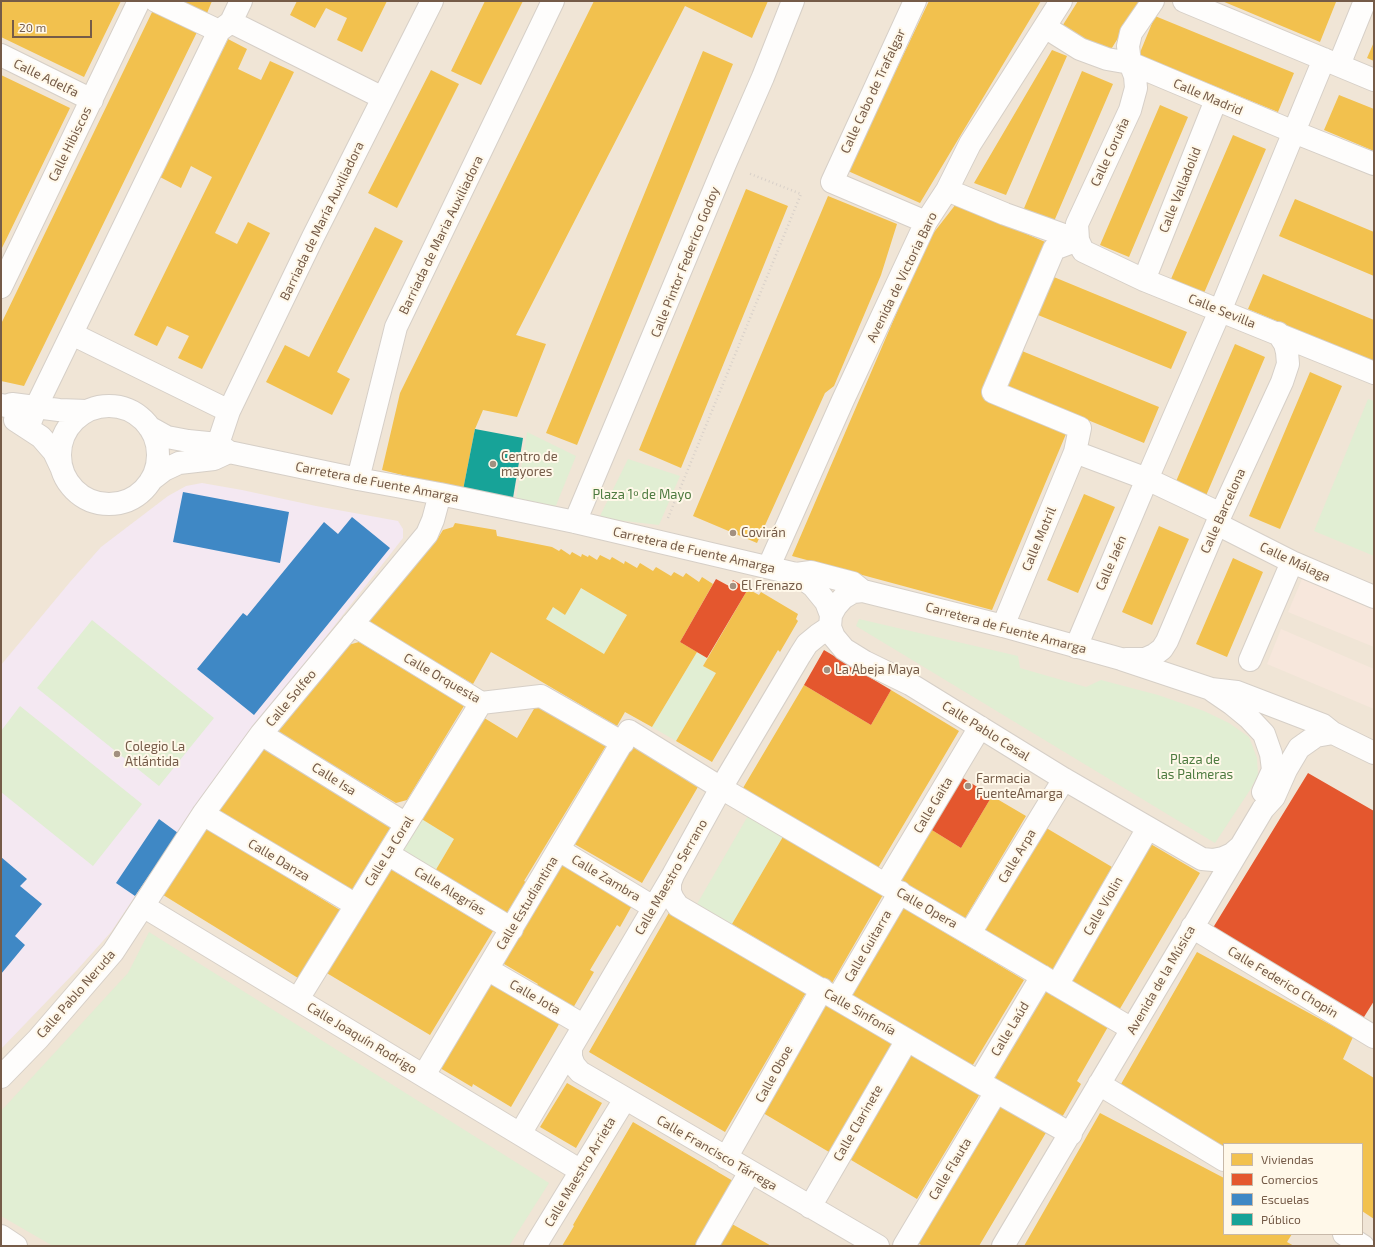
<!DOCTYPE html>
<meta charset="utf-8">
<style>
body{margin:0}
#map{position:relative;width:1375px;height:1247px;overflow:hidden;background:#f7f2e9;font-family:"Exo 2",sans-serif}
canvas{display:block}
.frame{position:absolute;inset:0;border:2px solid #755b48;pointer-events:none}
.legend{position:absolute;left:1223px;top:1143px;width:140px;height:92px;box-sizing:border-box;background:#fff8e9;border:1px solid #c8b9a9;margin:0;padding:5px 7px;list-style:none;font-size:12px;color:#755b48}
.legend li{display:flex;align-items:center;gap:8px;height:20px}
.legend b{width:20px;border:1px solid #c8b9a9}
.scale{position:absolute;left:12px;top:20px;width:80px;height:18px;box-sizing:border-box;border:2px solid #755b48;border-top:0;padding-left:5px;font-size:12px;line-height:14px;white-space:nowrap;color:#755b48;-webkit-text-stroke:3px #fff8e9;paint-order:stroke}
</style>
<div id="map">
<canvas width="1375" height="1247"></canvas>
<div class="frame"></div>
<ul class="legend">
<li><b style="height:11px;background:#f2c14e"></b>Viviendas</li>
<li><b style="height:11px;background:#e4572e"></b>Comercios</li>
<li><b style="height:11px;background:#3f88c5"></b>Escuelas</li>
<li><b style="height:11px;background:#17a398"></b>Público</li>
</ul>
<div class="scale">20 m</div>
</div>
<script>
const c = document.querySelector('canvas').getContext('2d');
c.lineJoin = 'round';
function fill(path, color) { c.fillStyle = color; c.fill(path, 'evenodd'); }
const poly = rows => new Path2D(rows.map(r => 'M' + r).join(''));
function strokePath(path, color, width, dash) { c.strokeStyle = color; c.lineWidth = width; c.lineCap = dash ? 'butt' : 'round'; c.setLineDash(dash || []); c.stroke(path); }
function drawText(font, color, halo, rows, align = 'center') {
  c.font = font + ' "Exo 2",sans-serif'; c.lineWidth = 4; c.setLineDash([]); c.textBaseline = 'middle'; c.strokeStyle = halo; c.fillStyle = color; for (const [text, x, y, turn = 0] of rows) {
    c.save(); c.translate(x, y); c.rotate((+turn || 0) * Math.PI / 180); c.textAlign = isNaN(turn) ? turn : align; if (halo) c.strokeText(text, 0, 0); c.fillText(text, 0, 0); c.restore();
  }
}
fill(poly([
 [1,1,1374,1,1374,1246,1,1246],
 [1224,1144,1362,1144,1362,1234,1224,1234]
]), '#f0e5d6');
fill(poly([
 [1302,579,1374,609,1374,647,1288,612],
 [1281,629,1374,669,1374,709,1267,664]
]), '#f7e7dc');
fill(poly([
 [202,483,242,490,316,506,398,521,403,529,403,538,209,786,111,932,77,970,1,1049,1,665,70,582,101,547,168,496,186,486]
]), '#f4e8f2');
fill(poly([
 [1368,399,1374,401,1374,556,1314,531],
 [527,432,576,456,555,508,516,500],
 [628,459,680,476,659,525,599,518],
 [581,588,627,615,604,654,546,619,553,607,565,614],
 [859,619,1018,656,1020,668,1086,687,1101,680,1158,695,1204,711,1229,723,1249,737,1257,758,1258,775,1250,790,1215,843,856,626],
 [92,620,214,718,159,786,37,688],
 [697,652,707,658,703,666,716,673,676,741,652,727],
 [20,706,142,804,93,866,1,792,1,731],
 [749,814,784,835,732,924,697,904],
 [420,818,454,839,434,873,399,852],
 [149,932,549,1183,509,1246,53,1246,1,1216,1,1111,128,973]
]), '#e1eed3');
fill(poly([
 [1,1,121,1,84,77,1,37],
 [170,1,212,1,205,18],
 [297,1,387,1,362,52,337,40,347,18,326,8,315,28,290,15],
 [485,1,523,1,481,85,451,71],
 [594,1,768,1,752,38,685,6,516,335,546,344,517,417,483,410,475,429,463,490,382,470,400,393],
 [929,1,1041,1,920,203,848,171],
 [1078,1,1141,1,1110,51,1061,28],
 [1222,1,1333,1,1336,2,1320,42],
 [155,6,199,28,24,386,1,381,1,324],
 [1155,16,1294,73,1278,112,1139,55],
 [228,39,247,49,238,69,261,80,270,61,294,72,215,233,237,244,248,222,270,233,202,369,178,358,189,336,167,326,157,346,134,335,212,177,191,166,181,188,160,177],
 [1374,42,1374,61,1367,58],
 [1052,50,1067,56,1006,195,974,183],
 [703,51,733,64,577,445,546,433],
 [431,70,459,84,397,208,368,193],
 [1082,71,1113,84,1052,226,1022,213],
 [1,75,70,108,1,250],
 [1339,95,1374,109,1374,151,1324,130],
 [1160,105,1188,117,1129,257,1100,245],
 [1233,135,1266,149,1204,293,1171,279],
 [746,189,788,206,681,468,639,450],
 [828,196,897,224,881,275,834,386,825,393,757,543,693,516],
 [1295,199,1374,232,1374,276,1279,236],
 [956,204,1050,244,983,396,1066,434,992,610,792,556,928,240],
 [375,227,403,241,337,372,350,379,332,415,266,382,285,345,309,357],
 [1263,274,1374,320,1374,362,1248,309],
 [1049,275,1187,332,1171,369,1033,313],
 [1235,344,1265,357,1205,498,1174,486],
 [1022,351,1159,407,1144,443,1007,387],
 [1310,372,1342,386,1280,529,1249,516],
 [1084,494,1115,507,1078,593,1047,580],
 [455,523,496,530,497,536,552,547,559,551,561,549,570,555,572,552,581,557,582,554,588,557,589,555,597,560,600,555,610,560,612,557,624,564,625,561,637,568,640,563,653,571,656,567,671,576,674,572,683,577,686,573,699,582,702,577,713,584,680,642,697,652,652,727,625,712,617,726,491,652,473,684,365,621,425,554,438,538,443,530,453,527],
 [581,588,627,615,604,654,546,619,553,607,565,615],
 [1159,526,1189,539,1152,625,1122,612],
 [1233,558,1263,572,1227,657,1196,644],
 [748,589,759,595,761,592,798,614,796,619,798,621,780,652,778,650,712,762,676,741,716,673,703,666],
 [359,642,464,706,407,800,396,803,278,732,348,645],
 [804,685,871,725,891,690,959,731,878,868,743,788],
 [538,702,607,744,524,881,526,882,505,916,434,873,454,839,420,818,481,716,517,738],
 [632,739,702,780,642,883,571,842],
 [264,746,392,825,350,893,216,810],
 [992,796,1026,816,964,920,896,879,927,827,961,848],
 [202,825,340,910,298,978,160,893],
 [1043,826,1112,867,1052,971,982,930],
 [784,835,884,893,832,983,732,924],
 [1149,843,1200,873,1118,1012,1067,981],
 [559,858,634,902,620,927,617,925,590,970,594,972,573,1008,536,986,538,984,499,961],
 [387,867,493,931,430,1035,325,972],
 [899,905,1024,980,971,1068,847,994],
 [670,911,807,991,725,1132,589,1052],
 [1197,952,1353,1037,1343,1059,1374,1078,1374,1219,1362,1211,1362,1144,1224,1144,1224,1156,1117,1091],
 [489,976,562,1019,511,1107,473,1084,472,1087,440,1068],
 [1040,985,1109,1025,1077,1081,1081,1084,1061,1119,988,1077],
 [822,1002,893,1045,829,1152,758,1110],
 [910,1050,981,1092,917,1199,846,1157],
 [567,1083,602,1103,576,1148,540,1127],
 [998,1102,1047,1131,979,1246,923,1246,916,1242],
 [1100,1113,1224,1178,1224,1234,1292,1234,1287,1242,1294,1246,1024,1246],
 [633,1122,733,1181,695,1246,562,1246,574,1226,573,1225],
 [732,1224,768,1244,771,1246,720,1246]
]), '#f2c14e');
fill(poly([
 [716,579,729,586,733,580,748,589,707,658,680,642],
 [824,650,891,690,871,725,804,685],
 [1308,773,1374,811,1374,1001,1359,1025,1211,931],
 [958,775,992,796,961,848,927,827]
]), '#e4572e');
fill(poly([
 [183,492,289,512,280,563,173,542],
 [352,517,390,548,254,715,197,669,243,613,247,616,324,522,338,534],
 [159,819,178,833,135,896,116,883],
 [1,857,27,879,20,886,42,904,15,936,25,945,1,974]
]), '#3f88c5');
fill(poly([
 [475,429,523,438,513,498,463,490]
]), '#17a398');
const minor = poly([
 [156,1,219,31,231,22,241,1],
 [915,1,832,182,926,222],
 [1153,1,1131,33,1128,46,1130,63,1135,76,1136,88,1130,110,1077,224,1078,240,1083,251,1144,280,1374,373],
 [1184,1,1374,80],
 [231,22,383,98],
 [1045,27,1080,49,1107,59,1130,63,1294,132,1374,164],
 [1,55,92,100],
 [1339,65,1365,1],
 [947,190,1005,214,1078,240],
 [1144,280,1216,100],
 [1,287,139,1],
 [72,334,229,411],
 [1,405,6,406,12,404,59,410,87,411],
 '60 455a49 49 0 1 1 98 0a49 49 0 1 1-98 0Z',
 [15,420,41,437,54,452,62,469],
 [149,427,167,437,188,441,218,444,229,452,358,479,440,494,575,522,796,574,811,572,853,583,863,591,1003,626,1121,659,1211,689,1237,692,1323,725,1333,733,1374,753],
 [28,428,36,407,219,31],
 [218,444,229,411,313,237,432,1],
 [1075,452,1147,479,1076,647],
 [358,479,396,327,553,1],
 [151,480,164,470,179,463,214,459,229,452],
 [1221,514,1147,479,1220,311,1324,59],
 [575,522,725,164,763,77,793,1],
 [1217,524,1292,562,1374,597],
 [769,566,843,400,926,222,947,190,970,144,1061,1],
 [796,574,813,586,826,602,831,615],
 [863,591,853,592,843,598,836,606,831,615,830,627,834,637,844,649,865,662,910,684,1064,779,1202,859,1213,860,1223,858,1232,854,1240,847],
 [352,624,481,703,541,696,623,743],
 [1003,626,1075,452,1080,428,993,392,1054,249,1078,240],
 [1126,659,1145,659,1154,655,1162,649,1167,641,1221,514,1282,382,1288,364,1287,352,1285,344,1278,333],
 [1250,660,1292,562],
 [1213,691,1232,704,1249,718,1264,734,1271,754,1273,770,1263,792],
 [261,734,406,824],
 [203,814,356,905],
 [559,850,653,907],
 [388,854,512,929],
 [673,875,670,883,670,892,673,899,678,906,979,1082,1071,1134],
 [886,884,980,727],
 [143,906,581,1171],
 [1192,927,1374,1037],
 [970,933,1064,779],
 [487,969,583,1025],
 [1057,985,1148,828],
 [298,999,481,703],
 [837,999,900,892],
 [571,1048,571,1057,574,1065,580,1072,878,1246],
 [424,1075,629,731,721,788,1132,1029],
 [1,1077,38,1039,113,952,203,814,261,734,427,534,433,520,440,494],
 [979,1082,1042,976],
 [1099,1084,1224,1160],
 [520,1134,673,875,721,788,800,655,807,644,818,635,830,627],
 [726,1158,822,989],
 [810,1207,907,1040],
 [1344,1234,1363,1246],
 [1,1236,16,1246],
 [535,1246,625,1099],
 [707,1246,750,1172],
 [904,1246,996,1092],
 [1003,1246,1263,809,1274,797,1286,770,1299,748,1316,736,1333,733]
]);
strokePath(minor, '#d6cfc7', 24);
strokePath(poly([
 [668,518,801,194,748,173]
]), '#d8d0c9', 2.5, [1, 3]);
strokePath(minor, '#fefdfc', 22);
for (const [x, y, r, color] of [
 [493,464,4,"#a29080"],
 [733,533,4,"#a29080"],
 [733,586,4,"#a29080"],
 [827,670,4,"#a29080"],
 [117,754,4,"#a29080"],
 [968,786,4,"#a29080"]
]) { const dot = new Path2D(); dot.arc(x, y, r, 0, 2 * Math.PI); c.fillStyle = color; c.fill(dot); strokePath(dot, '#fff8e9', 1.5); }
drawText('13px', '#755b48', '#fff8e9', [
 ["Calle Adelfa",46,78,26],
 ["Calle Cabo de Trafalgar",873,91,-65],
 ["Calle Madrid",1208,97,23],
 ["Calle Hibiscos",70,144,-64],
 ["Calle Coruña",1110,152,-65],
 ["Calle Valladolid",1180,190,-68],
 ["Barriada de María Auxiliadora",322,221,-64],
 ["Barriada de Maria Auxiliadora",441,235,-64],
 ["Calle Pintor Federico Godoy",685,262,-68],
 ["Avenida de Victoria Baro",902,277,-64],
 ["Calle Sevilla",1222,311,22],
 ["Carretera de Fuente Amarga",377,482,11],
 ["Calle Barcelona",1223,511,-66],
 ["Calle Motril",1039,539,-67],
 ["Carretera de Fuente Amarga",694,550,13],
 ["Calle Málaga",1295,562,25],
 ["Calle Jaén",1111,563,-67],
 ["Carretera de Fuente Amarga",1006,628,15],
 ["Calle Orquesta",442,678,30],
 ["Calle Solfeo",291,698,-50],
 ["Calle Pablo Casal",986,731,32],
 ["Calle Isa",334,779,32],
 ["Calle Gaita",933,805,-59],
 ["Calle La Coral",389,851,-58],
 ["Calle Arpa",1017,856,-59],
 ["Calle Danza",279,860,31],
 ["Calle Maestro Serrano",671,877,-60],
 ["Calle Zambra",606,878,31],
 ["Calle Alegrías",450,891,31],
 ["Calle Estudiantina",527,903,-59],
 ["Calle Violin",1103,906,-60],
 ["Calle Opera",927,908,30],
 ["Calle Guitarra",868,946,-60],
 ["Avenida de la Música",1161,980,-60],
 ["Calle Federico Chopin",1283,982,31],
 ["Calle Pablo Neruda",76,994,-49],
 ["Calle Jota",535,997,30],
 ["Calle Sinfonía",860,1012,30],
 ["Calle Laúd",1010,1029,-59],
 ["Calle Joaquín Rodrigo",362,1038,31],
 ["Calle Oboe",774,1074,-61],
 ["Calle Clarinete",858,1123,-60],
 ["Calle Francisco Tárrega",717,1153,30],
 ["Calle Flauta",950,1169,-59],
 ["Calle Maestro Arrieta",580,1172,-59]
]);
drawText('13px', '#755b48', '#fff8e9', [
 ["Centro de",501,457],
 ["mayores",501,472],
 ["Covirán",741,533],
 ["El Frenazo",741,586],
 ["La Abeja Maya",835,670],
 ["Colegio La",125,747],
 ["Atlántida",125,762],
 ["Farmacia",976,779],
 ["FuenteAmarga",976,794]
], 'left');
drawText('13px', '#4e7b40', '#fff8e9', [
 ["Plaza 1º de Mayo",642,495],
 ["Plaza de",1195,760],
 ["las Palmeras",1195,775]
]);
</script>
